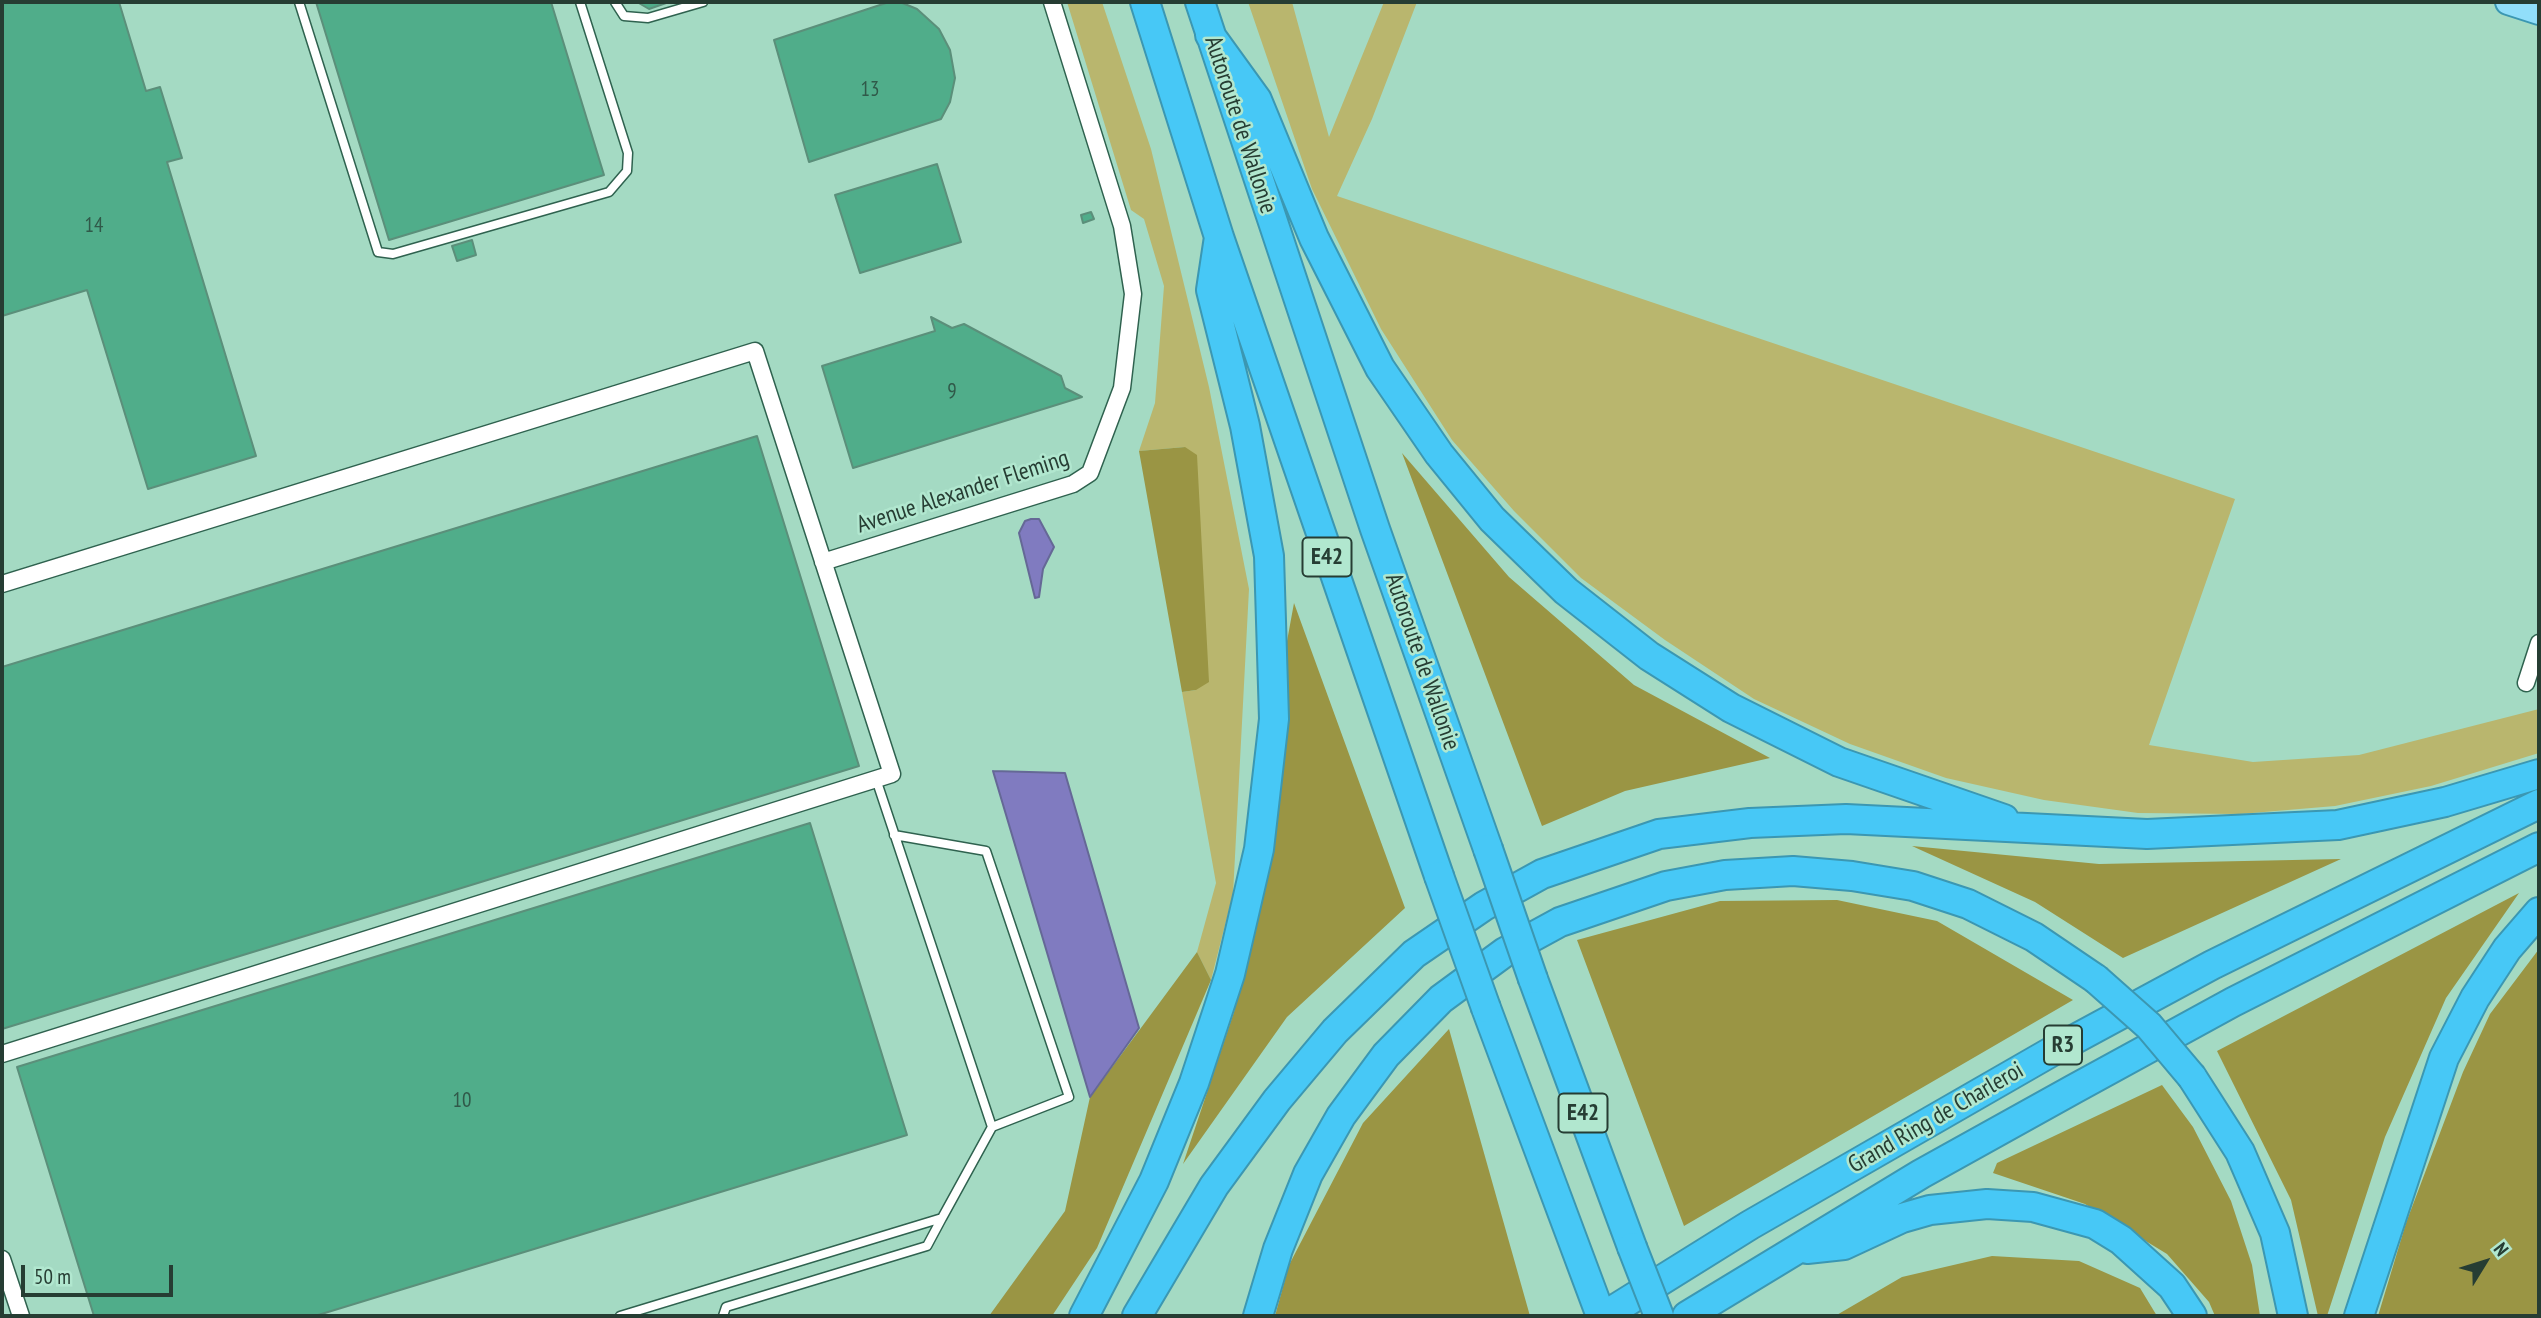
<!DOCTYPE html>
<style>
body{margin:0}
#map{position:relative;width:2541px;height:1318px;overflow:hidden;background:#a4dac3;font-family:"PT Sans Narrow",sans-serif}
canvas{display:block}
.frame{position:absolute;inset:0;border:4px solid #263d33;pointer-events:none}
.north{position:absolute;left:2450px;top:1227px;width:70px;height:70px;-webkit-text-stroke:5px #b1e7cf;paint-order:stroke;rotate:52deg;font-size:19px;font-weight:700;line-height:28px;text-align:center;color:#263d33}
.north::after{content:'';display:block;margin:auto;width:24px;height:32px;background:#263d33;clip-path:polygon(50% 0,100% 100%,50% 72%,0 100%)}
.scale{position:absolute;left:21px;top:1265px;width:152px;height:32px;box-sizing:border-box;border:4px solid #263d33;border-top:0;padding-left:9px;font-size:21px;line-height:24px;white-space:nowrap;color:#263d33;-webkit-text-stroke:5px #b1e7cf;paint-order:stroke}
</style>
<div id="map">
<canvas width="2541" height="1318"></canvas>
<div class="frame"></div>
<div class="north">N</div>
<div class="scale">50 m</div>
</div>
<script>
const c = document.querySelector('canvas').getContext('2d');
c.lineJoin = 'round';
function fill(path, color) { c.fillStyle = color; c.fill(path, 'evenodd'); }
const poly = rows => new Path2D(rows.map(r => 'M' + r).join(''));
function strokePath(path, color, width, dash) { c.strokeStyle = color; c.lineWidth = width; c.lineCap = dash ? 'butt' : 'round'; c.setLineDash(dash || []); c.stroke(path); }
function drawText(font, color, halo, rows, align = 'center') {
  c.font = font + ' "PT Sans Narrow",sans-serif'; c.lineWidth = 5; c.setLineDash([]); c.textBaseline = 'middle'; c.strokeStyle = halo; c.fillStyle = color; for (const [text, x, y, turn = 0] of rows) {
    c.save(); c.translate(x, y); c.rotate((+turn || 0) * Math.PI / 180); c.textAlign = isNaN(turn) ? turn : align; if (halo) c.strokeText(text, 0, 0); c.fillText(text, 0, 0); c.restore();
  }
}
fill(poly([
 [1067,2,1102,2,1151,149,1209,387,1249,589,1233,894,1211,980,1197,952,1216,883,1182,692,1196,690,1185,447,1139,451,1155,403,1164,286,1144,219,1131,210],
 [1248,2,1292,2,1329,137,1384,2,1417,2,1372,119,1337,196,2235,499,2149,745,2253,762,2359,755,2539,709,2539,753,2431,786,2335,806,2240,814,2138,813,2044,800,1946,778,1850,744,1754,699,1665,640,1581,578,1514,511,1452,440,1381,329,1312,189]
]), '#b9b66e');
fill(poly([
 [1185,447,1197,455,1209,682,1196,690,1182,692,1139,451],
 [1402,453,1509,577,1634,685,1770,758,1625,791,1542,826],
 [1294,603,1405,908,1287,1017,1183,1164,1234,1012,1274,826,1283,663],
 [1912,846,2099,864,2341,859,2123,958,2035,902],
 [2519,893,2446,998,2385,1137,2327,1316,2318,1316,2291,1200,2217,1051],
 [1837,900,1937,921,2073,1000,1684,1226,1577,940,1720,901],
 [2539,949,2539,1315,2378,1316,2406,1223,2463,1072,2490,1014],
 [1197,952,1211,980,1097,1248,1052,1316,989,1316,1065,1211,1090,1097],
 [1449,1029,1530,1316,1275,1316,1289,1265,1363,1123],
 [2162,1085,2193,1127,2231,1201,2252,1265,2260,1316,2215,1316,2209,1302,2167,1254,2085,1204,1993,1173,1997,1163],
 [1992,1256,2079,1261,2140,1288,2157,1316,1835,1316,1902,1277]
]), '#9a9544');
const water = poly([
 [1031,519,1039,519,1054,547,1043,569,1039,597,1035,598,1019,533,1025,521,1031,519],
 [993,771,1065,773,1139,1028,1090,1097,993,771]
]);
fill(water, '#807bc0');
strokePath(water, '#656896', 2);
const building = poly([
 [2,2,119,2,146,91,160,87,182,158,167,162,256,456,148,489,87,290,2,316,2,2],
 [316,2,551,2,604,175,389,240,316,2],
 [637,2,669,2,649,9,637,2],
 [889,2,900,2,917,9,939,29,950,50,955,78,950,102,941,119,809,162,774,40,889,2],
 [937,164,961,242,860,273,835,195,937,164],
 [1091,212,1094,219,1083,223,1081,215,1091,212],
 [472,240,476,255,457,261,452,246,472,240],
 [931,317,952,328,964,324,1061,376,1065,388,1082,397,853,468,822,366,935,331,931,317],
 [757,436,859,766,2,1029,2,667,757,436],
 [810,823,907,1135,315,1316,94,1316,17,1067,810,823]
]);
fill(building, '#50ad8a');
strokePath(building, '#5b8f7a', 2);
const lane = poly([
 [299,2,378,252,393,254,609,192,627,171,628,153,580,2],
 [615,2,624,16,648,18,703,2],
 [894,835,986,851,1069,1097,992,1127],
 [620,1316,942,1218,992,1127,876,779],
 [723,1316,726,1307,927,1246,942,1218]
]);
const street = poly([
 [823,562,1073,484,1090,473,1122,388,1133,294,1122,226,1052,2],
 [2,584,755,351,892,774,2,1054],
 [2526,683,2539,643],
 [2,1259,21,1316]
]);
const primary = poly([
 [2508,2,2539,12]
]);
const highway = poly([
 [1145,2,1219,237,1439,876],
 [1200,2,1375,529,1488,849],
 [1210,35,1257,100,1314,238,1380,368,1439,454,1492,519,1566,591,1649,656,1731,708,1839,762,2004,819],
 [1533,979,1632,1247],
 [1486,1008,1601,1316],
 [2192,1077,2240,1152,2275,1233,2293,1316],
 [1807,1249,1844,1245,1902,1218,1930,1210,1987,1204,2033,1207,2095,1224,2121,1240,2172,1286,2192,1316],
 [1084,1316,1154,1181,1194,1083,1230,974,1259,849,1274,719,1269,556,1245,426,1211,290,1219,237],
 [1137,1316,1214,1186,1277,1100,1335,1031,1414,954,1484,906,1542,874,1659,834,1750,823,1846,819,2147,834,2338,825,2445,802,2539,774],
 [1258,1316,1278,1249,1308,1174,1341,1116,1386,1055,1441,999,1505,952,1560,922,1666,886,1725,875,1793,871,1852,876,1913,886,1968,904,2034,937,2096,979],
 [1604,1316,1750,1225,2051,1052,2212,965,2539,804],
 [1687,1316,1921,1174,2074,1089,2233,1002,2539,847],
 [2359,1316,2444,1058,2475,998,2507,949,2539,912]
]);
strokePath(lane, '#2f624f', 11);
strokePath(street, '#2f624f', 19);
strokePath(primary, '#3b97b2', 28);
strokePath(highway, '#3b97b2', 32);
strokePath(lane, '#fff', 8);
strokePath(street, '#fff', 16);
strokePath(primary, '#91defa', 24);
strokePath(highway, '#47c8f6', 28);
const highwayBridge = poly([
 [1488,849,1533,979],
 [1439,876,1486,1008],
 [2096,979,2149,1026,2192,1077],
 [1632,1247,1659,1316]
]);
strokePath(highwayBridge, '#3b97b2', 32, []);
strokePath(highwayBridge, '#47c8f6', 28);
drawText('21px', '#305949', null, [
 ["13",870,90],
 ["14",94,226],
 ["9",952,392],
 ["10",462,1101]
]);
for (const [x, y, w] of [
 [1327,557,49],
 [2063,1045,38],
 [1583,1113,49]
]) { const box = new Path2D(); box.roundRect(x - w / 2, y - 19.5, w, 39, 5); c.fillStyle = '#b1e7cf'; c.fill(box); strokePath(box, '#263d33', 2); }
drawText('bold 23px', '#263d33', null, [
 ["E42",1327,557],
 ["R3",2063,1045],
 ["E42",1583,1113]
]);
drawText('24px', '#263d33', '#b1e7cf', [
 ["Autoroute de Wallonie",1240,125,72],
 ["Avenue Alexander Fleming",963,492,-18],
 ["Autoroute de Wallonie",1422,662,71],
 ["Grand Ring de Charleroi",1936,1118,-30]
]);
</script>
